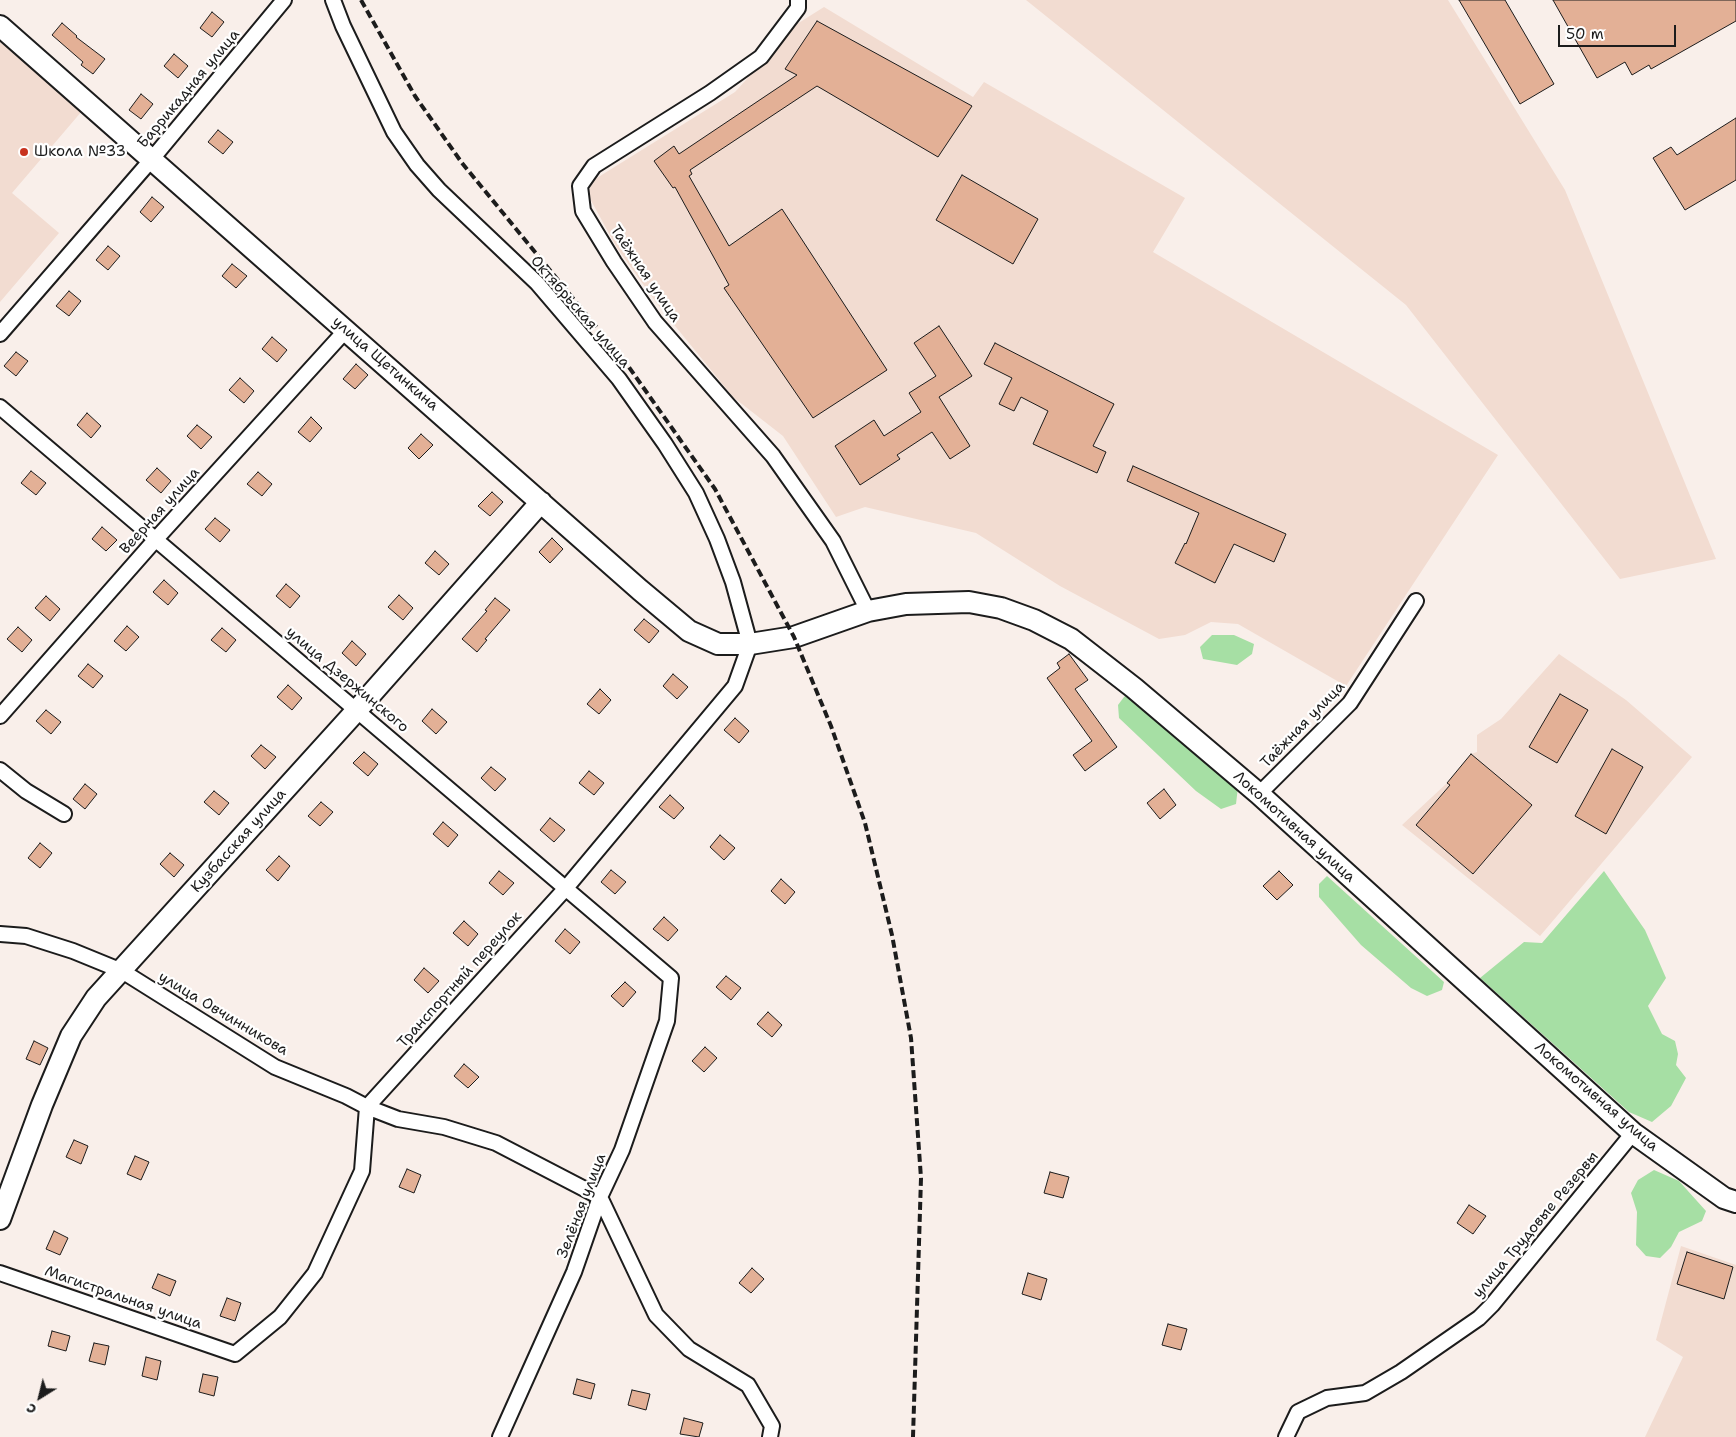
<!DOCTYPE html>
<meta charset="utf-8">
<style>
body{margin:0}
#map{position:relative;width:1736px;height:1437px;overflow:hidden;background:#f9efea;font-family:"Shantell Sans",sans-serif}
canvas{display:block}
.north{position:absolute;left:15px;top:1372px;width:50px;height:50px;-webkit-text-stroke:4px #fff;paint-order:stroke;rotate:216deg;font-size:14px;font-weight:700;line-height:20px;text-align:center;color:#1c1c1c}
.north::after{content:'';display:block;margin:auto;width:18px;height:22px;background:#1c1c1c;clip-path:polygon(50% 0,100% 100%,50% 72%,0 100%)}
.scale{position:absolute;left:1558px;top:25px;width:118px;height:22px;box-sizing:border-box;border:2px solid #1c1c1c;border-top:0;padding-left:6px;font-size:15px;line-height:18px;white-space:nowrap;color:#1c1c1c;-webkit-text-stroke:4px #fff;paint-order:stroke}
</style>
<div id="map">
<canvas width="1736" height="1437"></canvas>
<div class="north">С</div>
<div class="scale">50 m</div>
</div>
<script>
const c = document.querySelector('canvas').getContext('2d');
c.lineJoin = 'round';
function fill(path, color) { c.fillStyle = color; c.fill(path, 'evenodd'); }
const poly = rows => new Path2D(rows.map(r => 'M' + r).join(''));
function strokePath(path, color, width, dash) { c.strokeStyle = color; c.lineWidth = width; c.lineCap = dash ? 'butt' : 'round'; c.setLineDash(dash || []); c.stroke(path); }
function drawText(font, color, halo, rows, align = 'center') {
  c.font = font + ' "Shantell Sans",sans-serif'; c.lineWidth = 4.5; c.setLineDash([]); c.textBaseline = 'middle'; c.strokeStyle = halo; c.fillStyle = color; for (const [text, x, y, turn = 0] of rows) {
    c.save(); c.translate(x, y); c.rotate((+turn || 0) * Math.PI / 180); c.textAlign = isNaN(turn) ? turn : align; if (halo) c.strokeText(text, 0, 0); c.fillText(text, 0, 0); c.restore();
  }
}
fill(poly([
 [1026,0,1448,0,1565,190,1716,559,1620,579,1406,305],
 [824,7,973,97,984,82,1185,198,1153,252,1498,455,1346,686,1238,624,1211,622,1185,635,1159,639,1060,586,976,533,865,507,836,517,783,436,733,397,658,305,617,248,588,195,592,181,735,92,797,24],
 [0,42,82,111,12,193,59,233,0,302],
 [1559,654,1626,700,1692,757,1540,936,1402,825,1447,783,1471,754,1477,752,1477,735,1501,719],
 [1681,1246,1736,1265,1736,1437,1645,1437,1683,1357,1656,1340]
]), '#f2dcd1');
fill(poly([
 [1212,635,1234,635,1254,644,1252,654,1237,665,1203,659,1200,647],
 [1134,688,1239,778,1236,804,1221,809,1196,791,1119,718,1118,705,1124,697],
 [1604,871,1645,930,1666,978,1648,1006,1662,1034,1675,1041,1678,1054,1676,1065,1686,1078,1671,1106,1652,1122,1629,1112,1480,978,1524,942,1542,943],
 [1327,876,1444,982,1442,990,1427,996,1411,988,1361,945,1319,897,1319,884],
 [1654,1170,1679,1181,1706,1211,1702,1221,1679,1232,1671,1247,1660,1258,1646,1256,1636,1245,1637,1212,1631,1193,1638,1180]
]), '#a6dfa4');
const building = poly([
 [1459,0,1505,0,1554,84,1520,104,1459,0],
 [1553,0,1736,0,1736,21,1651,69,1649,65,1632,75,1625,62,1597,78,1553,0],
 [212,12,224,22,212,37,200,28,212,12],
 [817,21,972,106,938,157,817,86,690,170,692,174,689,176,729,246,782,209,887,370,813,418,724,288,729,285,675,187,673,188,654,161,674,146,679,154,797,75,785,69,817,21],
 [62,23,77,36,76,37,105,59,93,74,81,65,83,62,52,35,62,23],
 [174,54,188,66,178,78,164,66,174,54],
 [141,94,153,104,141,119,129,110,141,94],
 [1736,118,1736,180,1685,210,1653,158,1671,147,1677,155,1736,118],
 [218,130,233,142,223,154,208,142,218,130],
 [962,175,1038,219,1013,264,936,220,962,175],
 [152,197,164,207,151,222,140,212,152,197],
 [108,246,120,256,108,270,96,260,108,246],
 [232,264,247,276,236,288,222,276,232,264],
 [69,291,81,301,69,316,56,306,69,291],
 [939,326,972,376,939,397,970,446,950,459,932,432,897,455,900,459,860,485,835,446,874,420,884,436,921,412,909,393,936,376,914,343,939,326],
 [272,337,287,350,277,362,262,349,272,337],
 [995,343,1114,404,1093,446,1106,452,1097,473,1033,444,1048,411,1021,397,1014,411,999,404,1012,378,984,364,995,343],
 [16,352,28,361,16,376,4,366,16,352],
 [356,364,368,375,355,389,343,379,356,364],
 [240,378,254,391,244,403,229,390,240,378],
 [87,413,101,426,91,438,77,425,87,413],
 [311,417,322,428,310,442,298,432,311,417],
 [197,425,212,437,201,449,187,436,197,425],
 [421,434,433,445,419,459,408,448,421,434],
 [1133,466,1286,534,1274,562,1234,544,1215,583,1175,563,1185,543,1186,544,1199,513,1127,481,1133,466],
 [157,468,171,481,161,493,146,480,157,468],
 [31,471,46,483,36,495,21,483,31,471],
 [258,472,272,484,262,496,247,484,258,472],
 [492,492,503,502,490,516,478,506,492,492],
 [215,518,230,530,220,542,205,529,215,518],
 [102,527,117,540,106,551,92,539,102,527],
 [552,538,563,549,550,563,539,552,552,538],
 [435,551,449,564,439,575,425,563,435,551],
 [164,580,178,593,168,605,153,592,164,580],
 [286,584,300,596,290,608,276,596,286,584],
 [399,595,413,608,403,620,388,607,399,595],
 [46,596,60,609,50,621,35,608,46,596],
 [495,598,510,610,485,639,487,640,477,652,462,639,487,611,485,610,495,598],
 [644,619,659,631,649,643,634,630,644,619],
 [127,626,139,637,126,651,114,641,127,626],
 [18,627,32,640,22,652,7,639,18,627],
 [222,628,236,640,226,652,211,640,222,628],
 [352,641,366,654,356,666,342,653,352,641],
 [1069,654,1088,680,1075,689,1117,747,1085,771,1073,755,1092,741,1047,678,1060,668,1057,663,1069,654],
 [88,664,103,676,93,688,78,676,88,664],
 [673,674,688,687,677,699,663,686,673,674],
 [288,685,302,698,292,710,277,697,288,685],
 [600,689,611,700,599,714,587,704,600,689],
 [1560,694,1588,710,1557,763,1529,747,1560,694],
 [432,709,447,722,436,734,422,721,432,709],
 [46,710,61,722,51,734,36,721,46,710],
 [735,718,749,731,739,743,724,730,735,718],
 [261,745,276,757,265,769,251,756,261,745],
 [1612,749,1643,767,1606,834,1575,816,1612,749],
 [364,752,378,764,368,776,353,763,364,752],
 [1471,754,1532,805,1473,874,1416,825,1450,785,1447,783,1471,754],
 [491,767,506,779,495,791,481,778,491,767],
 [589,771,604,783,594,795,579,783,589,771],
 [85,784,97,794,85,809,73,799,85,784],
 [1164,789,1176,805,1160,819,1147,803,1164,789],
 [214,791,229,803,219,815,204,802,214,791],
 [670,795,684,808,674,819,659,807,670,795],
 [321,802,333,812,320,826,308,816,321,802],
 [550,818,565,830,554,842,540,830,550,818],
 [443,822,458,835,448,847,433,834,443,822],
 [720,835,735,848,724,860,710,847,720,835],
 [40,843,52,853,40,868,28,858,40,843],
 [170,853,184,865,174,877,160,864,170,853],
 [279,856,290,866,278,881,266,870,279,856],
 [611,870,626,882,615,894,601,882,611,870],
 [499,871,514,883,503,895,489,883,499,871],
 [1279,871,1293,885,1277,900,1263,886,1279,871],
 [781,879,795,892,785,904,771,891,781,879],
 [664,917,678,930,668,941,653,929,664,917],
 [464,921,478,934,468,946,453,933,464,921],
 [565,929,580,942,570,954,555,941,565,929],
 [424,968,439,981,428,993,414,980,424,968],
 [726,976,741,988,731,1000,716,987,726,976],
 [625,982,636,992,623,1007,611,996,625,982],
 [768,1012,782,1025,772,1037,757,1024,768,1012],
 [34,1041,48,1048,40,1065,26,1059,34,1041],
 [705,1047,717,1058,704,1072,692,1061,705,1047],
 [464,1064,479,1077,468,1088,454,1076,464,1064],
 [74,1140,88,1146,81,1164,66,1157,74,1140],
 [135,1156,149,1162,141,1180,127,1174,135,1156],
 [407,1169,421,1175,414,1193,399,1187,407,1169],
 [1050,1172,1069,1177,1063,1198,1044,1193,1050,1172],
 [1469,1205,1486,1216,1473,1234,1457,1223,1469,1205],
 [54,1231,68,1238,60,1255,46,1249,54,1231],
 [1687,1252,1733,1267,1724,1299,1677,1284,1687,1252],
 [752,1268,764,1279,751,1293,739,1283,752,1268],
 [1028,1273,1047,1279,1041,1300,1022,1294,1028,1273],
 [158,1274,176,1281,170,1296,152,1288,158,1274],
 [227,1298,241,1303,235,1321,220,1316,227,1298],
 [1168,1324,1187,1329,1181,1350,1162,1345,1168,1324],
 [52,1331,70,1336,66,1351,48,1346,52,1331],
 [94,1343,109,1346,105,1365,89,1361,94,1343],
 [146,1357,161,1361,157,1380,142,1376,146,1357],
 [203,1374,218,1377,214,1396,199,1392,203,1374],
 [577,1379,595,1384,591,1399,573,1394,577,1379],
 [632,1390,650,1394,646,1410,628,1405,632,1390],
 [684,1418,703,1423,699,1437,680,1434,684,1418]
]);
fill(building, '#e3b096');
strokePath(building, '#1c1c1c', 1);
const street = poly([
 [798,0,798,8,761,57,710,93,594,166,580,186,583,211,614,262,655,322,773,456,833,541,868,611],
 [0,334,152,159,284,0],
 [0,407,671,978,667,1021,622,1150,600,1197,574,1272,500,1437],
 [0,716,156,539,346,330],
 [0,770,26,791,64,814],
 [1259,794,1350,703,1416,601],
 [0,934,26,936,73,951,122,971,275,1067,346,1096,367,1107,398,1119,444,1127,496,1143,600,1197,656,1315,689,1349,748,1385,772,1426,770,1437],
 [0,1273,235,1354,280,1317,315,1273,362,1171,367,1107,566,888,735,686,750,644,733,582,717,539,696,493,665,444,619,379,537,283,439,190,417,165,394,132,343,26,333,0],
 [1286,1437,1298,1412,1327,1398,1365,1393,1401,1372,1479,1318,1492,1305,1633,1133]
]);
const secondary = poly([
 [0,26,640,590,689,631,718,644,750,644,794,637,868,611,906,604,969,602,1001,608,1034,620,1071,639,1134,688,1259,794,1633,1133,1724,1198,1736,1202],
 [0,1219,42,1105,71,1036,96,998,357,710,541,502]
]);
strokePath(street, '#1c1c1c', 18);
strokePath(secondary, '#1c1c1c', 24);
strokePath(street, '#fff', 14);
strokePath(secondary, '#fff', 20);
strokePath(poly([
 [361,0,415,96,462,163,626,363,715,489,794,637,831,726,865,823,892,935,911,1038,921,1178,913,1437]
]), '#1c1c1c', 4, [8, 4]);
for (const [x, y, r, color] of [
 [24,152,5,"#c8321e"]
]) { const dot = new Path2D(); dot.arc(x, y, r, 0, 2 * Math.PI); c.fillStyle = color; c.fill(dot); strokePath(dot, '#fff', 2); }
drawText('15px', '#1c1c1c', '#fff', [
 ["Баррикадная улица",189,89,-50],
 ["Таёжная улица",645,274,56],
 ["Октябрьская улица",580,312,49],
 ["улица Щетинкина",385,364,41],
 ["Веерная улица",160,511,-48],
 ["улица Дзержинского",347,680,40],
 ["Таёжная улица",1303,725,-46],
 ["Локомотивная улица",1294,827,42],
 ["Кузбасская улица",239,841,-48],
 ["Транспортный переулок",460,980,-48],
 ["улица Овчинникова",223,1014,31],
 ["Локомотивная улица",1596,1097,41],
 ["Зелёная улица",582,1206,-69],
 ["улица Трудовые Резервы",1536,1225,-50],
 ["Магистральная улица",123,1298,19]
]);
drawText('15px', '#1c1c1c', '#fff', [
 ["Школа №33",34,152]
], 'left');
</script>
